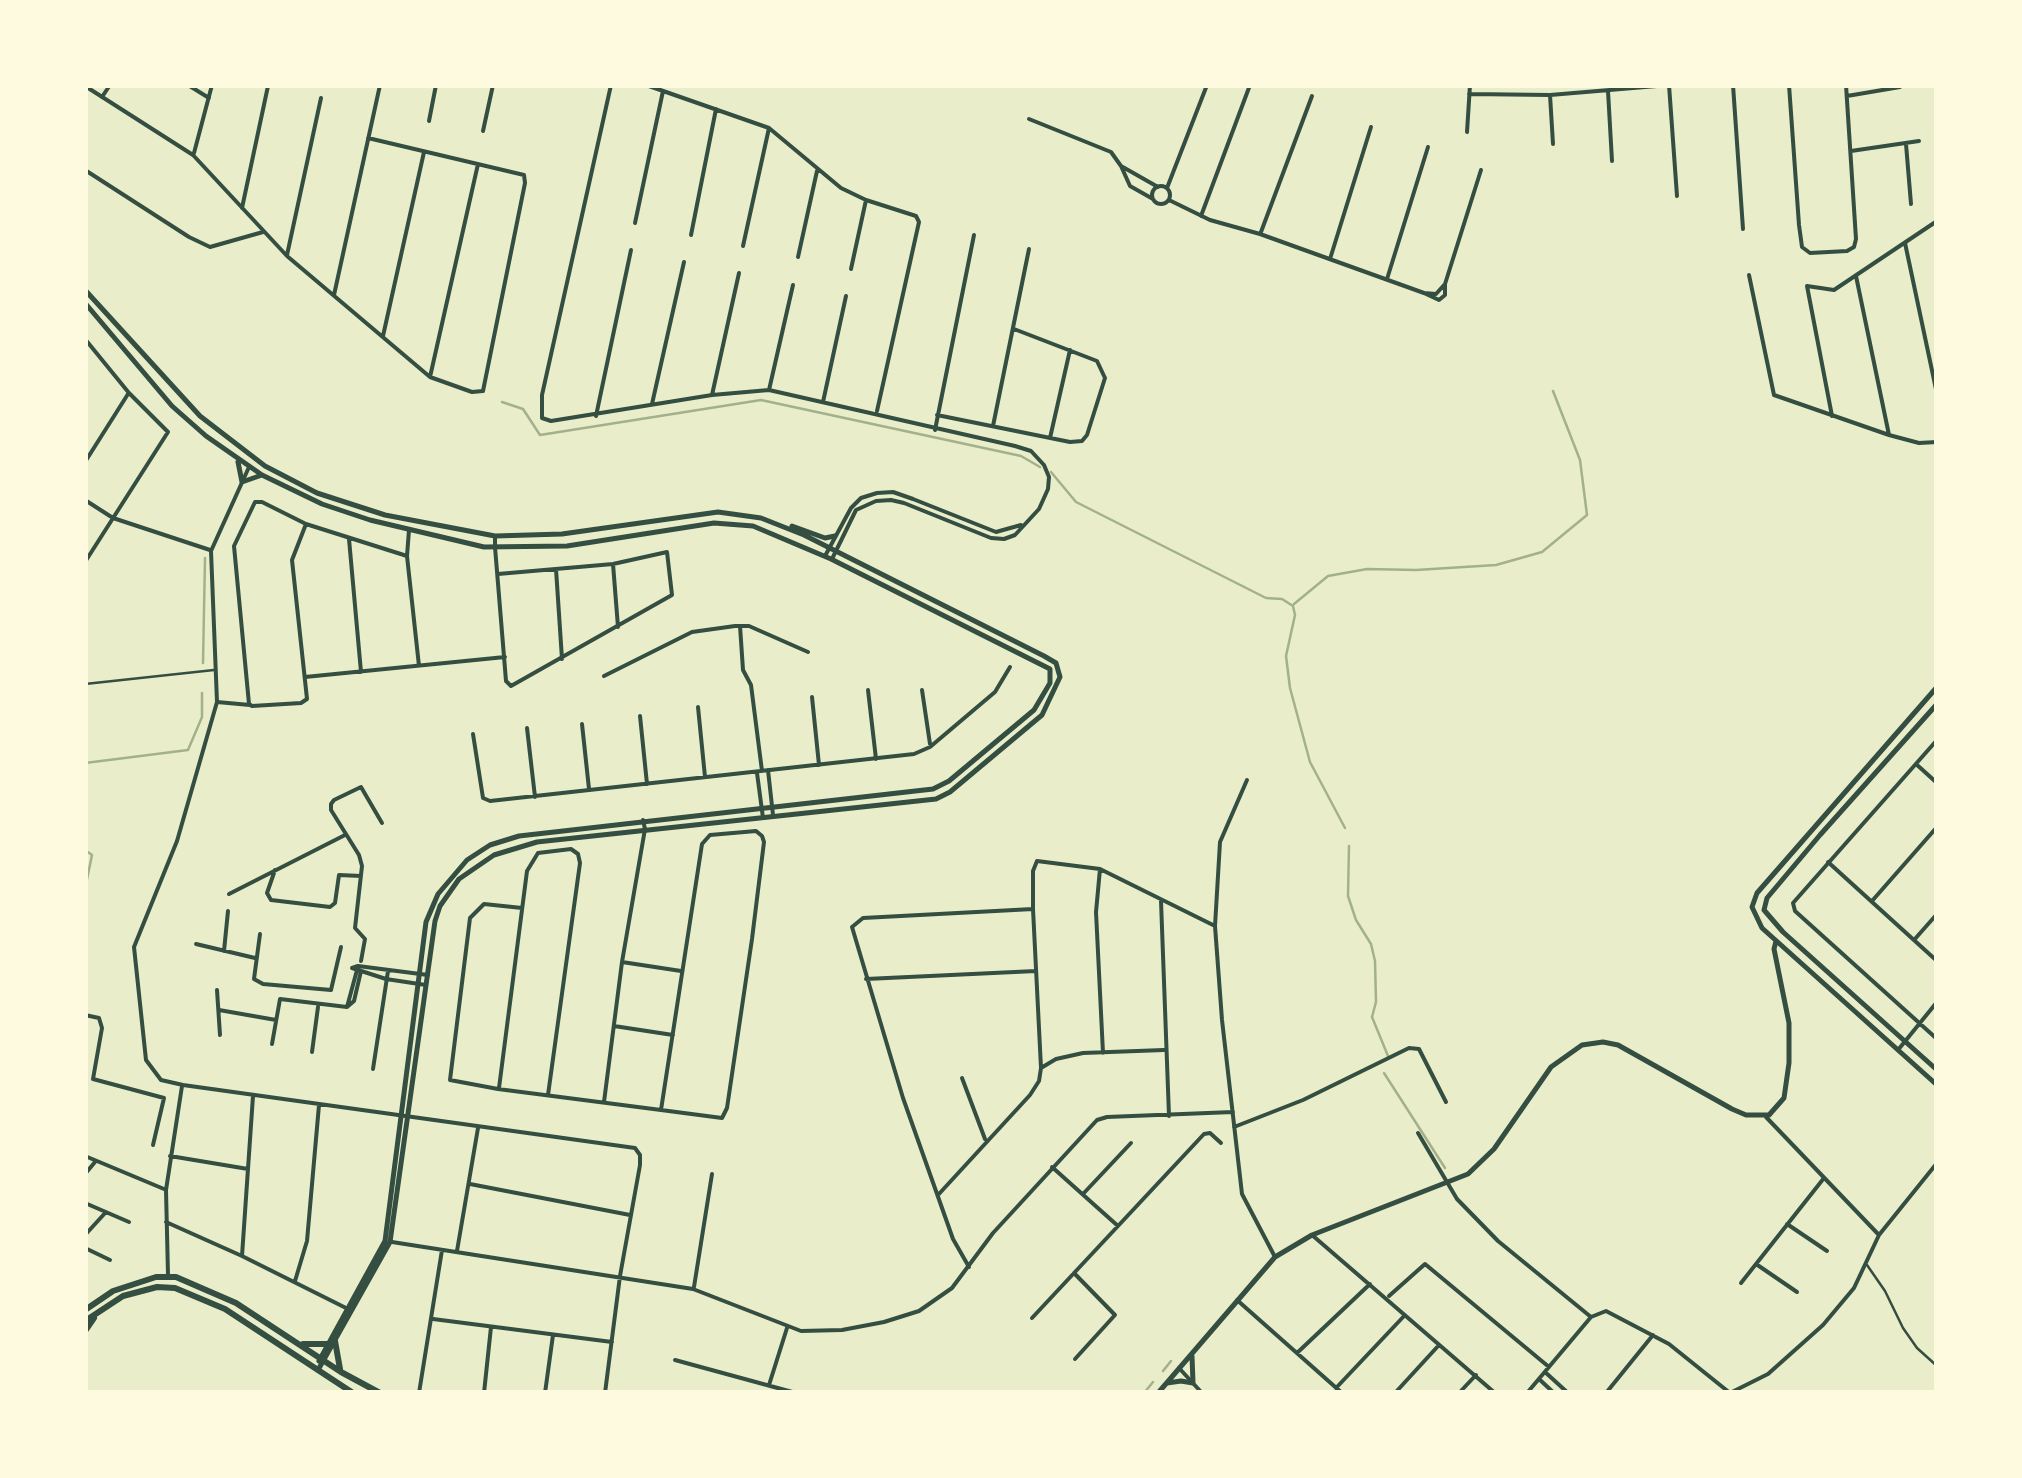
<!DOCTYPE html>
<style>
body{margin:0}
#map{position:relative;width:2022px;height:1478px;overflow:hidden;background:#e9edc9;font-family:"Nunito Sans",sans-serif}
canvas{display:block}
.frame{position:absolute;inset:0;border:88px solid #fefae0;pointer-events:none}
</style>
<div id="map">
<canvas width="2022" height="1478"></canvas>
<div class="frame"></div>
</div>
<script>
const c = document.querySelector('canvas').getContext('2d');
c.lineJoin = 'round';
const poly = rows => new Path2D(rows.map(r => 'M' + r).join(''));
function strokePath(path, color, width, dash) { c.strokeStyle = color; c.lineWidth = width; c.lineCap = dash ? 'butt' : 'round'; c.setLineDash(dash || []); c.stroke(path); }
strokePath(poly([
 [502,402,523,409,540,435,761,400,1021,456,1040,467],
 [1051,472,1076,502,1266,598,1282,599,1293,606,1295,615,1286,656,1290,688,1310,762,1345,828],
 [1294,604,1328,576,1367,569,1416,570,1496,565,1542,552,1587,515,1580,460,1553,391],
 [203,663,205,558],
 [85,763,188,750,202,717,202,693],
 [1349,846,1348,896,1356,920,1371,944,1375,961,1376,1002,1372,1017,1388,1056],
 [85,850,92,855,85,889],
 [1384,1073,1445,1168],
 [1163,1371,1171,1361],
 [1144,1393,1153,1382]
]), '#a3b18a', 2.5);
strokePath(poly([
 [85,684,214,670],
 [1867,1265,1885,1291,1903,1328,1917,1348,1937,1366]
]), '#344e41', 2.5);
strokePath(poly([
 [188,85,209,98],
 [611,85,542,395,542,418,551,421,712,395,769,390,1015,446,1031,451,1044,465,1049,477,1048,489,1039,509,1015,535,1004,539,991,538,904,503,891,500,876,501,856,510,832,559],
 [646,85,769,128,841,188,866,200,916,216,919,222,877,411],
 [1733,85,1743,229],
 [1789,85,1799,225,1802,247,1810,253,1847,251,1854,247,1856,239,1846,85],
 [85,86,193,155,287,256,430,377,472,392,483,391,525,183,524,175,368,138],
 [1608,91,1612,161],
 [1469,94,1550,95,1669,85,1677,196],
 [1550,95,1553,144],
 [1847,96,1900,87],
 [102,97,110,85],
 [1029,119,1111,152,1121,166],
 [429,121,436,85],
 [483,131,493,85],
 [1467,132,1470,85],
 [1906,144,1911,204],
 [1851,151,1919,141],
 [194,153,212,85],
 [85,170,189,237,210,247,263,232],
 '1152 195a9 9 0 1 1 18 0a9 9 0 1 1-18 0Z',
 [1167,188,1207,85],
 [1153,199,1130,186,1121,166,1158,187],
 [1169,200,1210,220,1260,234,1424,293],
 [242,208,268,86],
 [1201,216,1250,85],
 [635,223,663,91],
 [1261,232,1312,96],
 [691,235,716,109],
 [1905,243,1937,394],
 [743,246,769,128],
 [287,255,321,98],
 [798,257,817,171],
 [1330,259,1371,127],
 [851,269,866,200],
 [1749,275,1774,395,1889,435,1919,443,1937,442],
 [1856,276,1889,435],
 [1387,279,1428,147],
 [1445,284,1436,294,1424,293,1439,300,1445,295,1445,284,1481,170],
 [334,295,380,85],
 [383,336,424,152],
 [85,339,129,393,168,432,85,562],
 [430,377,478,164],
 [769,390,793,285],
 [712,395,739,273],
 [823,402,846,296],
 [652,404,684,262],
 [937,415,1070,442,1082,441,1087,435,1105,378,1097,361,1014,329],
 [596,416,631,250],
 [1832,416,1807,286,1834,290,1937,221],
 [993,426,1029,249],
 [935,430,974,235],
 [1050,438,1070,350],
 [85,462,128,394],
 [249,467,211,551,217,702,177,841,134,947,146,1060,161,1080,183,1085,635,1148,640,1155,640,1165,620,1276,605,1393],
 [85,500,113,518,210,550],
 [306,524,292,560,307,699,301,703,252,706,249,704,234,546,255,502,262,502,306,524,407,556],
 [409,530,407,556,419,666],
 [495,536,495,547,506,681,511,686,672,595,667,552,613,564,498,574],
 [349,539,361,672],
 [825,556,851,508,861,498,877,493,893,492,913,499,996,532,1021,525],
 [613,564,618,627],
 [556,569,562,659],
 [740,626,743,670,751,685,762,771],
 [604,676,692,632,735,626,749,626,808,652],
 [305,677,505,657],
 [868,690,876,759],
 [922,690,930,744],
 [812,697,819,765],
 [217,702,250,705],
 [698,707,705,777],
 [640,716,647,784],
 [582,724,589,789],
 [527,728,535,797],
 [473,734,483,798,490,801,914,754,930,747,995,692,1010,667],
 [1937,740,1793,903,1795,911,1937,1039],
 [1916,764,1937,783],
 [768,770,773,815],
 [757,773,763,818],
 [1247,780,1220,842,1215,926,1222,1020,1242,1194,1275,1257],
 [1828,862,1937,961],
 [1100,869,1096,912,1103,1053],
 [275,870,267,893,271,900,330,907,335,903,339,875,361,876],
 [229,894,345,835],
 [1161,901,1169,1116],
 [1872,901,1937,827],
 [522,908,484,904,470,918,450,1080,498,1089,661,1110,722,1118,727,1108,752,939,764,842,762,836,756,831,710,835,702,844,661,1110],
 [260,934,254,979,263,984,331,990,341,947],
 [1914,940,1937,914],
 [196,944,255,958],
 [224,951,228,911],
 [361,961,365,939,355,928,362,866,359,855,331,810,331,804,334,800,361,787,382,823],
 [622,962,681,971],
 [866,979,1036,971],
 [426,985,386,979,352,968,358,966,428,975],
 [217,990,220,1035],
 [347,1007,357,970],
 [347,1007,354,1001,361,971],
 [219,1010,276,1020],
 [85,1015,99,1018,102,1028,93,1079,164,1098,153,1145],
 [614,1026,673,1035],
 [272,1044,280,999,347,1007],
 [1898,1050,1937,1002],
 [312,1052,318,1007],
 [1041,1068,1033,909,1033,871,1037,861,1100,869,1215,926],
 [373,1069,388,971],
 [962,1078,985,1139],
 [499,1088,527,871,538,853,571,849,578,854,580,863,548,1095],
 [604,1102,622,962,645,829,643,820],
 [1766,1117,1879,1235],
 [1234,1127,1303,1100,1409,1048,1419,1049,1446,1102],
 [1418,1133,1457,1199,1498,1241,1591,1317],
 [85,1156,164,1189],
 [170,1156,248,1169],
 [1052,1167,1118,1226],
 [85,1174,95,1162],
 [470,1184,630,1215],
 [1083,1194,1131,1143],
 [938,1195,1030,1095,1039,1081,1041,1068,1056,1059,1083,1053,1164,1050],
 [85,1203,129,1222],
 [166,1222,242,1256,348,1309],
 [1787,1224,1827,1251],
 [85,1235,106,1212],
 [1312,1235,1495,1393],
 [392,1242,693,1289,801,1331,842,1330,884,1322,919,1311,952,1288,993,1233,1097,1120,1107,1117,1233,1112],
 [85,1248,110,1260],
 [457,1251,478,1128],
 [242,1256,253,1096],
 [1756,1264,1797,1292],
 [969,1267,953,1239,903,1098,852,927,863,918,1033,909],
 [1074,1273,1115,1315,1075,1359],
 [168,1275,166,1190,182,1086],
 [295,1281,307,1241,319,1105],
 [1741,1283,1824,1178],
 [694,1287,712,1174],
 [1389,1296,1425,1264,1549,1367],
 [1237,1300,1342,1393],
 [1032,1318,1204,1134,1210,1133,1221,1143],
 [433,1319,612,1342],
 [1297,1353,1370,1284],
 [675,1360,796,1393],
 [1179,1368,1202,1393],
 [1545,1372,1568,1393],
 [1539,1379,1554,1393],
 [769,1385,787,1328],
 [1336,1388,1405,1315],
 [419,1393,442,1250],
 [484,1393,491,1327],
 [545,1393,553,1335],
 [1395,1393,1439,1345],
 [1459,1393,1476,1375],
 [1527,1393,1591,1317,1606,1311,1669,1344,1730,1393],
 [1606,1393,1653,1335],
 [1730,1393,1768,1374,1823,1325,1854,1288,1879,1235,1937,1163]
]), '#344e41', 4);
strokePath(poly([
 [1937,687,1757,893,1752,907,1762,928,1937,1085],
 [1937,704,1820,835,1767,898,1764,910,1783,932,1937,1070],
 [1167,1383,1181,1381,1193,1383,1192,1356],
 [1158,1393,1275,1257,1312,1235,1468,1174,1494,1149,1551,1067,1582,1045,1603,1042,1618,1045,1732,1109,1746,1115,1769,1115,1784,1098,1789,1063,1789,1023,1774,949,1776,941]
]), '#344e41', 5);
strokePath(poly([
 [85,290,200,416,265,466,317,493,385,515,495,536,562,534,718,512,761,518,804,535,1044,656,1056,663,1060,677,1042,715,950,792,936,799,537,842,494,855,459,879,440,906,435,921,390,1242,318,1370],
 [85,303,172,406,206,436,262,475,322,504,370,520,484,547,567,546,714,523,753,526,831,559,1050,669,1050,683,1034,710,949,781,933,789,519,836,490,845,467,860,438,894,426,922,385,1241,319,1361],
 [238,462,242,482,262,475],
 [792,526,825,538,835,536]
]), '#344e41', 5);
strokePath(poly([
 [85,1310,113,1291,156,1277,176,1277,236,1303,341,1372,380,1393],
 [85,1321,123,1296,157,1287,175,1288,225,1309,353,1393],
 [85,1331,94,1318],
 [335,1341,340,1369],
 [303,1344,328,1344]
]), '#344e41', 6);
</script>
